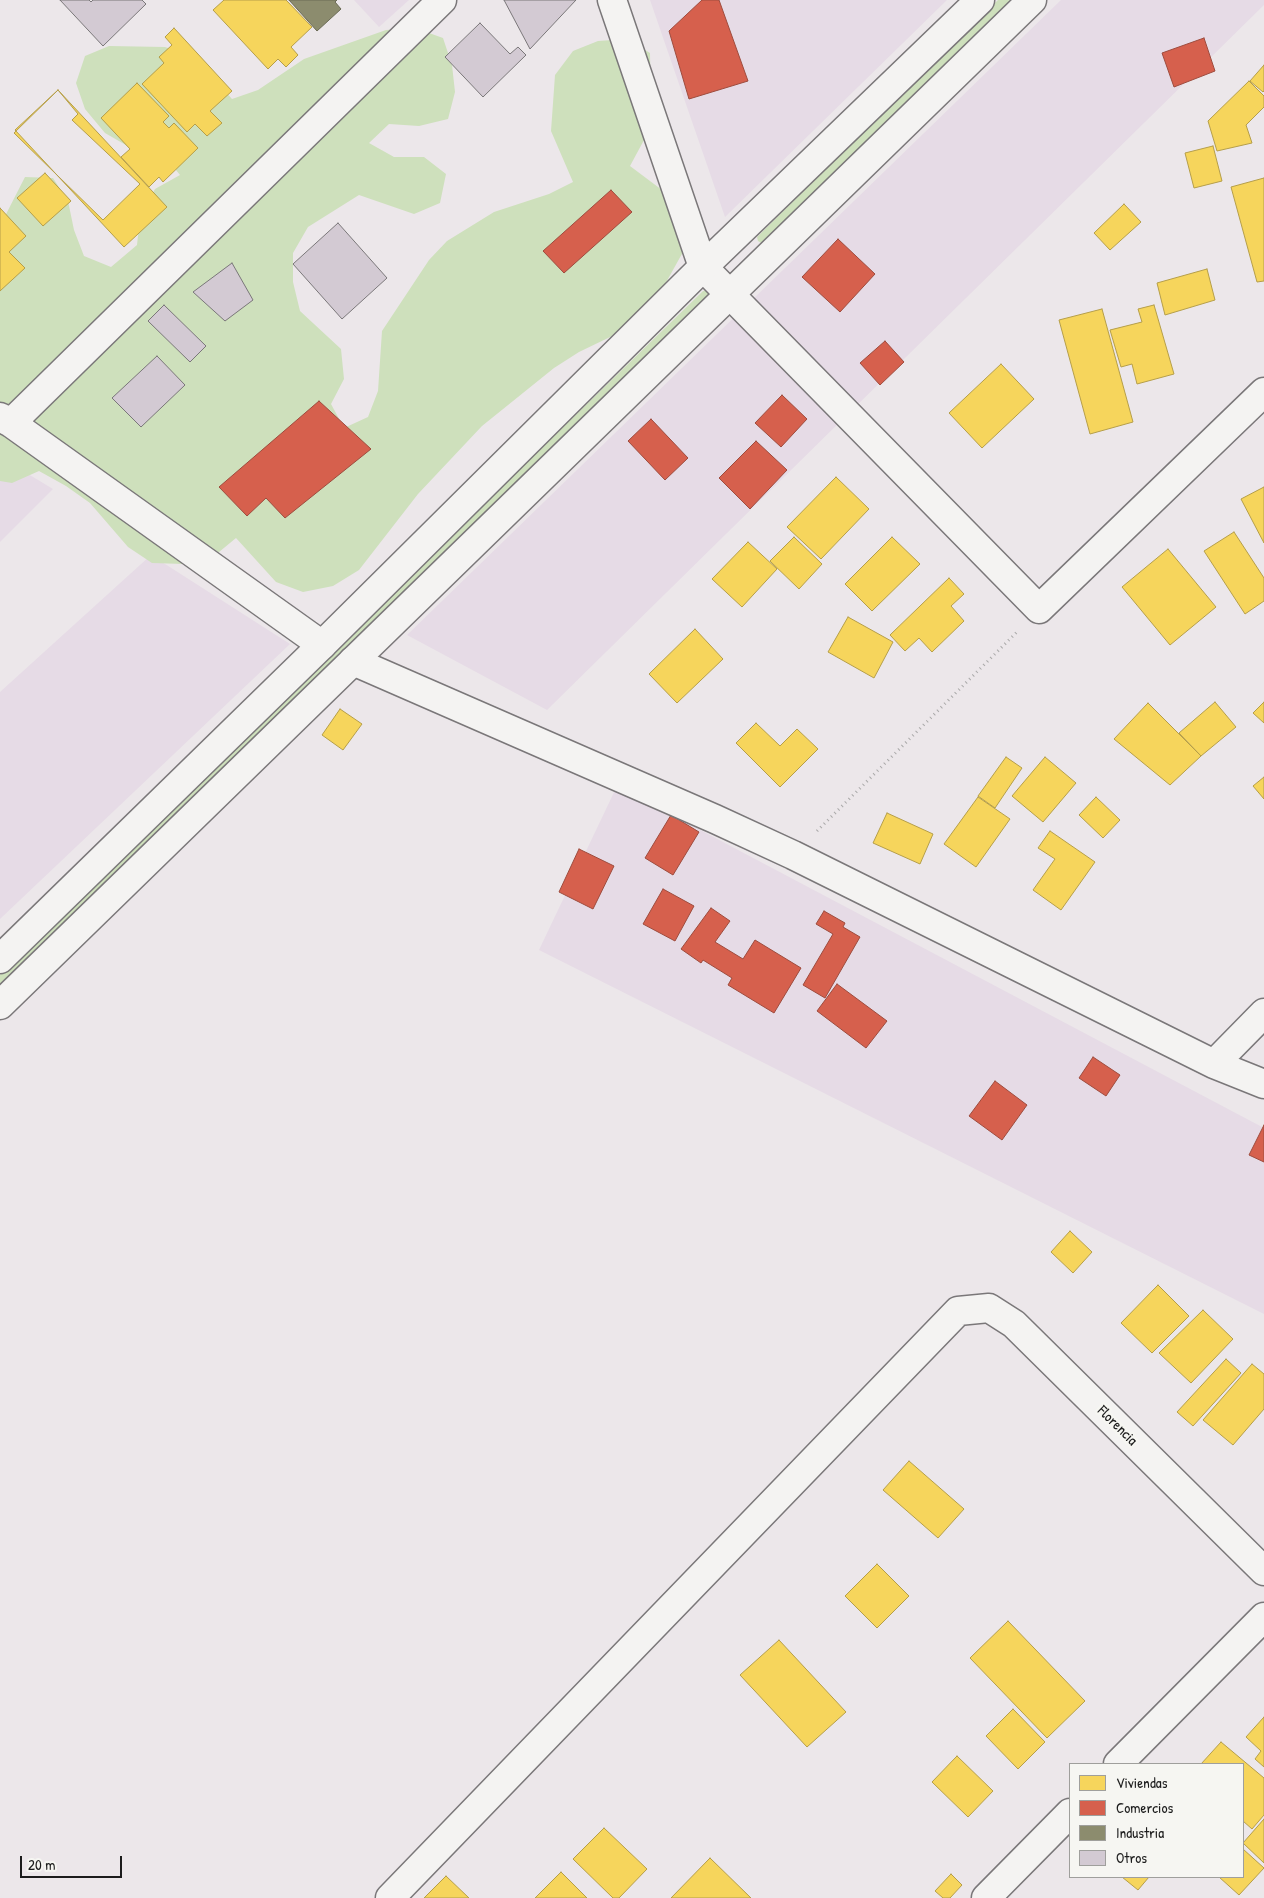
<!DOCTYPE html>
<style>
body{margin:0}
#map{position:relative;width:1264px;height:1898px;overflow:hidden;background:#ece7ea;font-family:"Patrick Hand",sans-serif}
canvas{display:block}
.legend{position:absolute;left:1069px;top:1763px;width:175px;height:115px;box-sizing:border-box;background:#f6f6f2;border:1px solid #9f9f9c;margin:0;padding:6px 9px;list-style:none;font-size:15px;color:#1c1c1c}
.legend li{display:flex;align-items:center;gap:10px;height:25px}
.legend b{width:25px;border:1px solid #9f9f9c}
.scale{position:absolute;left:20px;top:1856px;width:102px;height:22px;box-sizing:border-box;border:2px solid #1c1c1c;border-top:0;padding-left:6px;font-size:15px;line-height:18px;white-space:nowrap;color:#1c1c1c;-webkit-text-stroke:4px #f6f6f2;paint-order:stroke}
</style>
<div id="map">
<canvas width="1264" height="1898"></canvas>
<ul class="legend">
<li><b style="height:14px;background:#f6d55c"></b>Viviendas</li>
<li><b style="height:14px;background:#d6604d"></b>Comercios</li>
<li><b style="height:14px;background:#8c8c6e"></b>Industria</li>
<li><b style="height:14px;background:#d3cad3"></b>Otros</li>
</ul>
<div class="scale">20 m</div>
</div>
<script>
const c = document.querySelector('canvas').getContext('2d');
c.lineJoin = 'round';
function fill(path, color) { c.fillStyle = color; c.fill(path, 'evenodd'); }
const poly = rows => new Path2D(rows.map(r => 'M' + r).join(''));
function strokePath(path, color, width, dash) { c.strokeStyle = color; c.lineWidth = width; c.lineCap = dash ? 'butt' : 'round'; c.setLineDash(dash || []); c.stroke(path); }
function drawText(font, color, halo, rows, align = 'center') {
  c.font = font + ' "Patrick Hand",sans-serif'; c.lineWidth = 5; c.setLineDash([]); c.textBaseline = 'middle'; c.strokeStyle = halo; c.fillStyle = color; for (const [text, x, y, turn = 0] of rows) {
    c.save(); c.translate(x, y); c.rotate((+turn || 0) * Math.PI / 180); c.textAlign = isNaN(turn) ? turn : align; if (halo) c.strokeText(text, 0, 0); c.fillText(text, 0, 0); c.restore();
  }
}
fill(poly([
 [354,0,409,0,379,27],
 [650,0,947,0,725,217],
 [1061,0,1264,0,1264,5,547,710,407,635],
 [0,457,53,489,0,542],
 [151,555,290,644,0,919,0,692],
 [617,786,1264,1128,1264,1314,539,950]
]), '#e6dbe6');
fill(poly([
 [998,0,1012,0,763,244,758,241,757,237],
 [415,28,443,38,452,65,455,92,448,119,419,126,389,124,369,143,394,157,424,157,446,174,440,203,414,214,359,195,308,227,293,253,293,282,300,311,341,349,344,379,331,404,344,428,368,417,378,391,382,331,429,260,447,241,494,212,549,194,573,182,551,131,555,75,573,51,598,41,627,39,650,53,651,111,644,140,630,166,674,199,684,224,683,252,654,304,633,326,579,352,554,368,482,426,418,494,359,570,333,586,303,592,276,582,236,538,213,557,184,564,152,563,128,547,90,503,66,486,39,471,12,483,0,481,0,226,25,177,53,178,68,201,74,230,84,256,111,267,137,245,140,217,155,189,180,175,162,153,131,148,105,133,85,109,76,83,85,56,109,46,165,47,195,57,232,99,258,90,304,59,386,30],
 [707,290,710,296,0,989,0,975,703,291]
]), '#cee0bc');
const homes = poly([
 [224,0,286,0,312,27,291,47,298,55,286,67,278,59,268,69,213,10,224,0],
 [174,28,232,91,210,111,222,123,207,136,195,124,187,132,142,84,164,63,159,57,172,45,165,37,174,28],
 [1264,65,1264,91,1263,92,1250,81,1264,65],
 [1249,81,1264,96,1264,107,1246,125,1252,143,1217,151,1208,121,1249,81],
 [137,83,169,116,163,122,169,128,174,123,198,148,163,182,159,177,149,187,121,157,130,149,101,118,137,83],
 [58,90,167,207,124,247,15,130,58,90],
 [58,90,78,114,72,120,140,184,103,220,14,133,58,90],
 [1213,146,1222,181,1194,188,1185,153,1213,146],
 [45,173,71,201,43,226,17,198,45,173],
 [1264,178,1264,281,1257,282,1231,187,1264,178],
 [1124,204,1141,222,1110,250,1094,233,1124,204],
 [0,208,26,236,9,252,25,268,0,291,0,208],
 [1207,269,1215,300,1165,315,1157,283,1207,269],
 [1154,305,1174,374,1137,384,1132,364,1121,367,1110,330,1142,322,1138,309,1154,305],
 [1102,309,1133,422,1090,434,1059,320,1102,309],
 [1001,364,1034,399,982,448,949,413,1001,364],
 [836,477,869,509,821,559,787,527,836,477],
 [1264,487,1264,543,1241,499,1264,487],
 [1234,532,1264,578,1264,601,1245,614,1204,551,1234,532],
 [794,537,822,564,799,589,770,561,794,537],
 [892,537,920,564,872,611,845,584,892,537],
 [748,542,777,569,742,607,712,579,748,542],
 [1168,549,1216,607,1170,645,1122,587,1168,549],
 [949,578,964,594,951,606,964,621,932,652,919,638,905,651,890,635,949,578],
 [848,617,893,642,874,678,828,652,848,617],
 [695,629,723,659,677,703,649,674,695,629],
 [1215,702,1236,727,1201,756,1179,733,1215,702],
 [1264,702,1264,723,1253,713,1264,702],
 [1148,703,1201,756,1170,785,1114,739,1148,703],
 [340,709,362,724,343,750,322,735,340,709],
 [756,723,780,746,797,729,818,749,780,787,736,743,756,723],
 [1006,757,1022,768,995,808,978,796,1006,757],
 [1045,757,1076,783,1043,822,1012,796,1045,757],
 [1264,777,1264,799,1253,786,1264,777],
 [978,797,1010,819,976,867,944,844,978,797],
 [1096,797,1120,820,1103,838,1079,815,1096,797],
 [887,813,933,834,920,864,873,843,887,813],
 [1050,831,1095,862,1061,910,1033,890,1055,859,1038,848,1050,831],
 [1070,1231,1092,1252,1073,1273,1051,1252,1070,1231],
 [1158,1285,1189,1316,1152,1353,1121,1323,1158,1285],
 [1203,1310,1233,1339,1191,1383,1159,1353,1203,1310],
 [1226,1359,1241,1373,1193,1426,1177,1412,1226,1359],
 [1252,1364,1264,1374,1264,1409,1233,1445,1203,1420,1252,1364],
 [909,1461,964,1509,938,1538,883,1490,909,1461],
 [877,1564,909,1596,877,1628,845,1596,877,1564],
 [1008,1621,1085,1701,1047,1738,970,1658,1008,1621],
 [779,1640,846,1712,807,1747,740,1675,779,1640],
 [1013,1709,1045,1742,1018,1769,986,1736,1013,1709],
 [1264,1717,1264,1767,1255,1759,1261,1751,1246,1737,1264,1717],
 [1221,1742,1264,1778,1264,1815,1252,1829,1243,1821,1243,1764,1201,1764,1221,1742],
 [957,1756,993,1791,968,1817,932,1782,957,1756],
 [1264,1819,1264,1863,1243,1843,1264,1819],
 [604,1828,647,1869,619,1898,613,1898,573,1859,604,1828],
 [1243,1849,1264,1868,1239,1895,1219,1877,1243,1877,1243,1849],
 [710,1858,751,1898,671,1898,710,1858],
 [561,1872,587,1898,535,1898,561,1872],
 [951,1874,962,1885,950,1898,943,1898,935,1891,951,1874],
 [446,1876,469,1898,424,1898,446,1876],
 [1122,1877,1149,1877,1138,1890,1122,1877]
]);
fill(homes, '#f6d55c');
strokePath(homes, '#b59e49', 1);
const shops = poly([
 [702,0,719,0,748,81,689,99,669,31,702,0],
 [1204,38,1215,71,1174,87,1162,53,1204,38],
 [611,190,632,212,564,273,543,251,611,190],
 [838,239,875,274,840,312,802,277,838,239],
 [885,341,904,362,880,385,860,363,885,341],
 [782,395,807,419,781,447,755,423,782,395],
 [319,401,371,449,285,518,266,498,247,516,219,487,319,401],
 [651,419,688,458,665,480,628,441,651,419],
 [756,441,787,470,750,509,719,478,756,441],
 [671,815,699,832,673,875,645,858,671,815],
 [579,849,614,866,593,909,559,892,579,849],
 [663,889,694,906,675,941,643,924,663,889],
 [711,908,730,921,715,942,743,959,755,940,801,968,774,1013,728,985,732,978,703,960,701,963,681,949,711,908],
 [824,911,845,923,843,927,860,937,825,998,803,985,833,934,816,924,824,911],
 [837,984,887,1021,866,1048,817,1011,837,984],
 [1093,1057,1120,1075,1106,1096,1079,1078,1093,1057],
 [995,1081,1027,1105,1002,1140,969,1116,995,1081],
 [1264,1125,1264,1162,1249,1155,1264,1125]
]);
fill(shops, '#d6604d');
strokePath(shops, '#9e4c3e', 1);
const industry = poly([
 [289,0,337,0,335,2,341,9,317,31,289,0]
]);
fill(industry, '#8c8c6e');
strokePath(industry, '#6a6a55', 1);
const building = poly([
 [60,0,89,0,91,2,93,0,142,0,146,4,103,46,60,0],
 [504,0,576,0,530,49,504,0],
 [480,23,510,54,518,47,526,55,483,97,445,57,480,23],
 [338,223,387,278,342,319,293,264,338,223],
 [232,263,253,300,225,321,193,292,232,263],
 [164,305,206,346,190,362,148,321,164,305],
 [157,356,185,385,141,427,112,398,157,356]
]);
fill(building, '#d3cad3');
strokePath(building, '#7a7779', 1);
const street = poly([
 [612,0,703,267,1039,609,1264,392],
 [0,417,11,423,322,645],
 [11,423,442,0],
 [353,661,715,819,793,855,1214,1064,1264,1084],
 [1214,1064,1264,1013],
 [1118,1764,1264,1617],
 [390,1898,958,1311,989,1308,1014,1324,1264,1571],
 [986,1898,1070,1813]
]);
const secondary = poly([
 [0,959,322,645,703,267,980,0],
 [0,1005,1032,0]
]);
strokePath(street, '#7a7779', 31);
strokePath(secondary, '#7a7779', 31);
strokePath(poly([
 [817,831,1018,631]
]), '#aaa9a9', 3, [1, 4]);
strokePath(street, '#f4f3f2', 28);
strokePath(secondary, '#f4f3f2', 28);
drawText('15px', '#1c1c1c', '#f6f6f2', [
 ["Florencia",1117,1426,45]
]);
</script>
